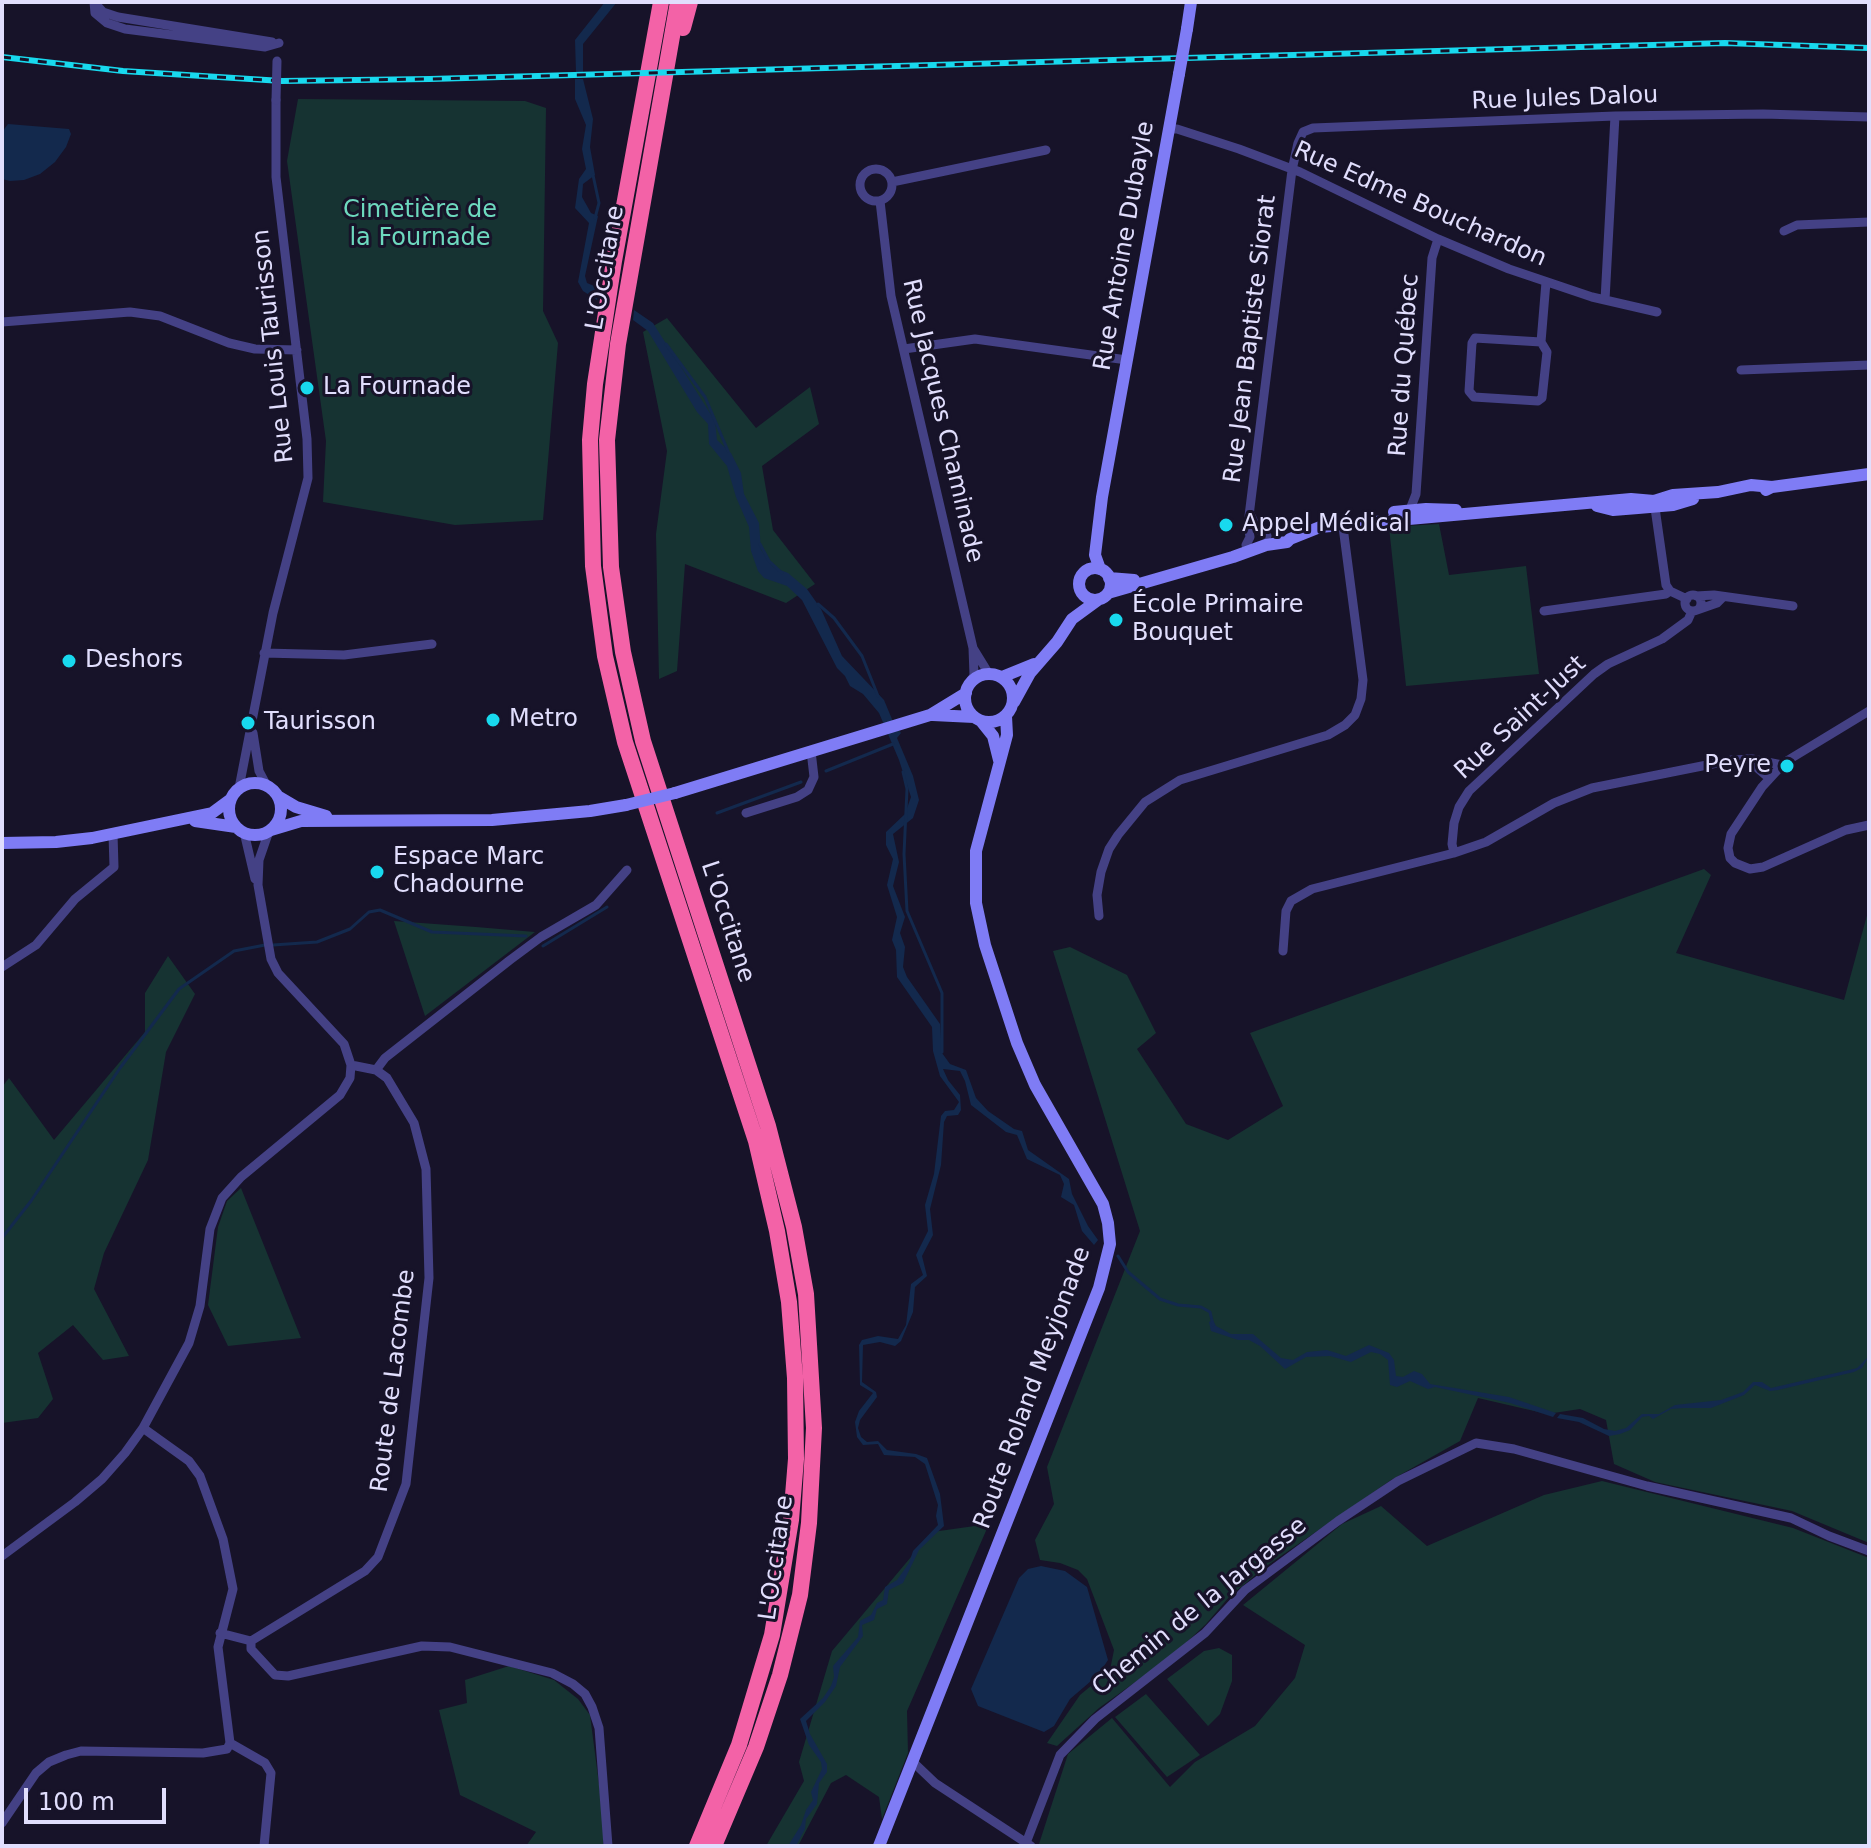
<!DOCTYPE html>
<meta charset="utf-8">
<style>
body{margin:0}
#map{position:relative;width:1871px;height:1848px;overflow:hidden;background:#171329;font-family:"DejaVu Sans",sans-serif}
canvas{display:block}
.frame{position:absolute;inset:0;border:4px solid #e1defd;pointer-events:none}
.scale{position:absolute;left:24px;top:1788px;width:142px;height:36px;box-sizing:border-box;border:4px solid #e1defd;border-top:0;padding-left:10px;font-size:24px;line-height:28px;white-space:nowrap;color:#e1defd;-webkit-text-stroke:6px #171329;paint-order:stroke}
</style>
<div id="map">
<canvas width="1871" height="1848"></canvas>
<div class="frame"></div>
<div class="scale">100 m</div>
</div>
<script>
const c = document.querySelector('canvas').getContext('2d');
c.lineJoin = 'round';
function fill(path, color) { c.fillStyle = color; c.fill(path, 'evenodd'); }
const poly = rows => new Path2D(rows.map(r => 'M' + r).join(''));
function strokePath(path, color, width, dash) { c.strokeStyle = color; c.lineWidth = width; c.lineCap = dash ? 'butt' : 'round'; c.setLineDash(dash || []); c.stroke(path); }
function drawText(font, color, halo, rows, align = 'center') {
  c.font = font + ' "DejaVu Sans",sans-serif'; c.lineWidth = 6; c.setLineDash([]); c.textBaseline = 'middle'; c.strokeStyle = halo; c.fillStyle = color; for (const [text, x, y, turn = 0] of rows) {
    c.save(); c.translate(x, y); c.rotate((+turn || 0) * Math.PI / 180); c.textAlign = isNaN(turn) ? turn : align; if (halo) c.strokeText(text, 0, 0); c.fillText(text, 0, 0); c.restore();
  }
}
fill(poly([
 [298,99,525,101,546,108,543,311,558,343,543,520,455,525,323,502,326,441,287,161],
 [667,318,756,428,810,387,819,424,762,466,773,530,815,584,786,603,685,564,677,671,659,679,656,534,667,451,643,332],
 [1439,524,1449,575,1526,566,1539,674,1406,686,1389,527],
 [1704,869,1711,875,1676,953,1844,1000,1869,908,1869,1543,1792,1511,1655,1482,1614,1464,1606,1420,1580,1409,1547,1414,1478,1398,1460,1441,1391,1480,1265,1567,1229,1597,1206,1624,1173,1655,1099,1708,1057,1746,1047,1743,1080,1695,1110,1670,1114,1650,1087,1579,1078,1570,1060,1563,1040,1560,1035,1540,1054,1504,1047,1467,1140,1231,1053,951,1070,947,1127,975,1156,1033,1137,1049,1186,1124,1228,1140,1283,1106,1250,1033],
 [394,921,476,927,535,932,425,1016],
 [168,956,195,994,166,1052,148,1160,104,1253,94,1289,129,1356,103,1360,73,1325,38,1353,53,1399,38,1418,2,1423,2,1087,9,1078,54,1140,145,1032,145,993],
 [241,1188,301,1338,228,1346,208,1305,218,1227,227,1201],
 [1602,1481,1793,1528,1869,1558,1869,1846,1042,1846,1039,1844,1068,1754,1112,1718,1170,1787,1195,1762,1255,1726,1295,1678,1305,1645,1243,1605,1342,1524,1381,1506,1427,1546,1544,1495],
 [989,1524,907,1711,908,1753,882,1819,879,1797,846,1775,831,1783,798,1846,766,1846,804,1781,799,1762,832,1651,932,1532],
 [1219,1648,1232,1655,1232,1681,1220,1714,1208,1726,1167,1679,1204,1651],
 [509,1666,554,1680,578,1699,590,1715,604,1823,603,1846,526,1846,536,1832,460,1795,439,1710,467,1703,465,1680],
 [1146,1694,1200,1755,1167,1777,1115,1717]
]), '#163332');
fill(poly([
 [605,2,617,2,583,44,583,72,576,72,575,40],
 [575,79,583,79,593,119,590,147,595,175,583,184,582,197,591,213,598,216,585,276,587,283,599,288,597,300,583,291,578,282,589,223,575,208,579,179,586,169,582,149,586,125,575,99],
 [8,124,69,129,71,134,66,147,55,162,40,174,24,180,10,181,2,179,2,132],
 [634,310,653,323,715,421,717,440,731,453,741,473,744,494,759,523,761,550,773,567,788,573,807,589,821,609,842,656,884,700,894,724,901,733,897,738,913,776,919,800,913,818,893,834,899,862,893,886,905,917,900,933,905,947,903,967,907,977,940,1024,942,1053,950,1064,966,1070,976,1098,988,1111,1014,1129,1022,1131,1028,1150,1069,1179,1072,1194,1088,1226,1098,1240,1094,1245,1082,1231,1074,1205,1061,1197,1064,1184,1060,1175,1027,1159,1017,1135,1006,1132,971,1105,965,1081,960,1071,943,1069,948,1080,960,1095,961,1110,958,1115,947,1116,944,1122,941,1165,930,1209,933,1235,922,1256,927,1276,915,1287,913,1312,901,1341,895,1346,880,1342,863,1345,862,1382,876,1392,877,1397,860,1420,858,1428,861,1437,867,1442,878,1441,887,1450,916,1454,927,1458,940,1494,944,1526,919,1550,903,1583,889,1590,887,1604,877,1609,874,1620,862,1625,863,1636,840,1667,836,1686,825,1702,806,1721,810,1734,827,1764,827,1772,819,1783,817,1804,806,1819,805,1829,796,1846,788,1846,801,1825,806,1810,813,1800,811,1792,822,1769,821,1762,809,1745,800,1719,823,1698,831,1686,834,1677,833,1666,858,1637,860,1621,871,1615,877,1603,883,1600,885,1587,897,1580,909,1563,913,1551,938,1525,936,1516,938,1505,925,1464,915,1457,884,1455,878,1444,863,1445,857,1437,855,1422,859,1411,873,1393,860,1385,859,1345,862,1340,878,1336,898,1339,906,1325,911,1284,923,1275,916,1255,928,1231,925,1205,934,1174,941,1116,945,1111,954,1110,959,1102,940,1076,933,1051,932,1027,897,977,896,950,892,940,897,917,887,885,893,859,886,845,886,832,905,814,911,797,899,760,879,713,863,694,850,686,845,676,837,668,802,600,787,586,764,578,758,571,751,551,749,527,736,497,727,466,709,444,708,424,697,412,648,331,633,320],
 [1213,1320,1216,1326,1231,1334,1253,1334,1281,1358,1293,1360,1307,1352,1327,1350,1346,1356,1369,1345,1389,1353,1394,1360,1396,1376,1403,1377,1414,1371,1422,1374,1430,1384,1509,1397,1556,1413,1553,1417,1510,1403,1435,1387,1428,1389,1410,1381,1397,1387,1390,1385,1388,1360,1380,1354,1371,1352,1351,1362,1330,1356,1306,1357,1285,1369,1260,1346,1249,1340,1238,1340,1211,1331,1209,1322],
 [1869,1356,1862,1368,1854,1372,1778,1390,1770,1391,1755,1385,1744,1395,1711,1408,1683,1408,1671,1409,1653,1419,1649,1416,1642,1417,1630,1430,1620,1434,1609,1436,1579,1422,1557,1418,1560,1414,1583,1418,1604,1429,1615,1431,1626,1428,1642,1414,1659,1414,1675,1405,1721,1400,1743,1392,1753,1382,1762,1382,1771,1388,1849,1370,1857,1368],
 [1041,1566,1065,1571,1087,1587,1108,1660,1098,1675,1070,1699,1054,1726,1044,1732,978,1706,971,1689,1019,1578,1028,1569]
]), '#13294d');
strokePath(poly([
 [593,175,599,203,595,218],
 [666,344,705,397,728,451],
 [760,544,769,561,782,573],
 [818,604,834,618,862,656,878,696],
 [826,771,893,744],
 [903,772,907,789,904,854,907,911,942,993,942,1052],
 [717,813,801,782],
 [273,945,317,942,350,929,369,912,380,910,432,932,526,936],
 [543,946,607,907],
 [2,1238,31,1201,120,1068,179,989,234,951,265,945],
 [1118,1256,1128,1272,1160,1299,1178,1305,1201,1307,1210,1312,1213,1325]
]), '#13294d', 3);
strokePath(poly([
 [94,2,95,13,107,23,125,29,265,47,279,43],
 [94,2,103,12,118,17,272,42],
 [1169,129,1177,129,1239,149,1300,172,1438,239,1509,269,1592,297,1657,312],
 '860 185a16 16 0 1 1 32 0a16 16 0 1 1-32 0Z',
 [892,182,1046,150],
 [880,201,891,296,973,648,974,675,968,687],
 [1784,231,1797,225,1869,222],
 [1605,300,1615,116],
 [2,322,130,312,160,316,229,343,255,349,297,350],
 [1541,342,1475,338,1472,343,1469,391,1474,397,1538,401,1542,398,1547,352,1541,342,1546,282],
 [904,349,975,339,1127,360],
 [1741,370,1869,365],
 [1654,501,1666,585,1670,591,1687,599],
 [1409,512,1416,494,1432,258,1438,239],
 [1250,514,1257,528,1267,536],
 [1246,545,1250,537,1248,524,1259,435,1292,170,1298,143,1303,132,1313,128,1615,116,1763,114,1869,117],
 '1685 603a8 8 0 1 1 16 0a8 8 0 1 1-16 0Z',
 [1696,596,1714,595,1793,606],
 [1697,610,1717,603,1722,598],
 [1544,611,1666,594,1670,591],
 [973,648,989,674],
 [264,653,344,655,432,644],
 [1869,711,1785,762,1762,787,1731,834,1728,848,1730,858,1735,863,1750,869,1763,867,1846,830,1869,825],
 [253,733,259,771,267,786],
 [1747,759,1769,778],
 [239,788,273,613,308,478,307,439,276,177,276,100],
 [746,813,797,797,808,790,814,777,811,751],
 [244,832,255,879],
 [1454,853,1452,844,1454,823,1459,807,1469,791,1594,674,1608,664,1662,639,1688,620,1692,611],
 [1099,916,1097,895,1101,872,1109,849,1118,835,1145,802,1180,780,1328,735,1345,725,1355,715,1361,699,1363,680,1343,527],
 [1283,951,1286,911,1291,901,1312,889,1454,853,1486,842,1554,803,1592,788,1732,760,1752,759,1782,765],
 [2,967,36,945,75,899,114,867,113,834],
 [376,1070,385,1058,510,960,541,937,596,905,627,870],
 [143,1428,189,1461,200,1476,223,1539,233,1589,218,1647,230,1743],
 [2,1556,75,1502,102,1479,125,1453,143,1428,189,1343,200,1306,210,1229,222,1198,241,1177,340,1095,350,1078,351,1065,344,1044,278,973,271,959,258,885,259,860,269,831],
 [220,1633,251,1641],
 [251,1641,365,1571,378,1557,406,1484,429,1278,426,1169,414,1123,387,1078,376,1070,351,1065],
 [251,1641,251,1649,275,1675,288,1676,422,1646,450,1647,552,1673,573,1684,585,1694,592,1707,599,1728,608,1846],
 [230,1743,265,1763,271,1773,264,1846],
 [913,1762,935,1783,1031,1846],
 [2,1823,36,1773,49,1762,66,1755,81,1751,203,1753,227,1749,230,1743],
 [1026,1843,1060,1755,1095,1719,1205,1633,1245,1590,1338,1521,1398,1481,1476,1443,1514,1449,1647,1486,1791,1518,1829,1536,1869,1551]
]), '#444185', 9);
strokePath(poly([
 [1187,29,1191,2],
 [1766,490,1772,487,1869,474],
 [1597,506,1613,510,1638,508,1673,505,1693,499],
 [1394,512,1426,509,1456,510],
 '1079 584a16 16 0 1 1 32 0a16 16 0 1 1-32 0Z',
 [1100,569,1095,555,1102,497,1179,74],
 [1109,578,1134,580],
 [1108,593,1233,557,1266,545,1287,542,1290,539,1320,527,1631,499,1654,501,1673,495,1718,492,1751,485,1772,487],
 '965 698a24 24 0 1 1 48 0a24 24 0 1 1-48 0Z',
 [1002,677,1034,664],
 [1014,702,1030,673,1057,642,1072,619,1098,600],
 [933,715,974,717],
 [981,721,993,736,999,760],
 '229 809a26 26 0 1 1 52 0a26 26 0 1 1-52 0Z',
 [675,793,930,715,966,693],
 [279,797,296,807,326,816],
 [195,821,236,827],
 [271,830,301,821,492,820,590,811,626,805],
 [2,843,56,842,92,838,212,813,231,799],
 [879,1846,1099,1288,1110,1244,1108,1223,1103,1204,1035,1085,1017,1043,985,945,976,903,976,851,1007,735,1006,716]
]), '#7f7cf5', 12);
strokePath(poly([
 [661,2,614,261,595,384,590,440,593,566,605,656,625,742,756,1141,777,1231,789,1302,795,1378,796,1459,791,1520,772,1635,739,1745,697,1846],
 [678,2,618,344,607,440,611,567,623,652,643,741,768,1126,794,1227,806,1294,814,1428,809,1523,800,1595,780,1675,756,1747,714,1846],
 [683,28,690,2]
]), '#f362a7', 16);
const rail = poly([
 [2,57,123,71,282,81,430,79,1725,43,1869,48]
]);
strokePath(rail, '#18d9ee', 6);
strokePath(rail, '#171329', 3, [9]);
strokePath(poly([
 [276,100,277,61]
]), '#444185', 9);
strokePath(poly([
 [1179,74,1187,29],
 [626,805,675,793]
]), '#7f7cf5', 12);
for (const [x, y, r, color] of [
 [307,388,8,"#18d9ee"],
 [1226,525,8,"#18d9ee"],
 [1116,620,8,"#18d9ee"],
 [69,661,8,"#18d9ee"],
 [493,720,8,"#18d9ee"],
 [248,723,8,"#18d9ee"],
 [1787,766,8,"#18d9ee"],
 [377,872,8,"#18d9ee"]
]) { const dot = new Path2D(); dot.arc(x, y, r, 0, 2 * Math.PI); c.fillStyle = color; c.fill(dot); strokePath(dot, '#171329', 3); }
drawText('24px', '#e1defd', '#171329', [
 ["Rue Jules Dalou",1565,99,-2],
 ["Rue Edme Bouchardon",1420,205,24],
 ["Rue Antoine Dubayle",1125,246,-80],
 ["L'Occitane",606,268,-80],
 ["Rue Jean Baptiste Siorat",1251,339,-83],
 ["Rue Louis Taurisson",274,346,-96],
 ["Rue du Québec",1405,365,-86],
 ["Rue Jacques Chaminade",942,421,77],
 ["Rue Saint-Just",1521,718,-43],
 ["L'Occitane",727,922,72],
 ["Route de Lacombe",394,1381,-83],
 ["Route Roland Meyjonade",1033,1388,-70],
 ["L'Occitane",777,1558,-82],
 ["Chemin de la Jargasse",1200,1607,-39]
]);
drawText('24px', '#6dd9be', '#171329', [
 ["Cimetière de",420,211],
 ["la Fournade",420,239]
]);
drawText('24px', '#e1defd', '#171329', [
 ["La Fournade",323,388],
 ["Appel Médical",1242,525],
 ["École Primaire",1132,606],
 ["Bouquet",1132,634],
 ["Deshors",85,661],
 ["Metro",509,720],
 ["Taurisson",264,723],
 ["Peyre",1771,766,"right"],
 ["Espace Marc",393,858],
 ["Chadourne",393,886]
], 'left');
</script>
